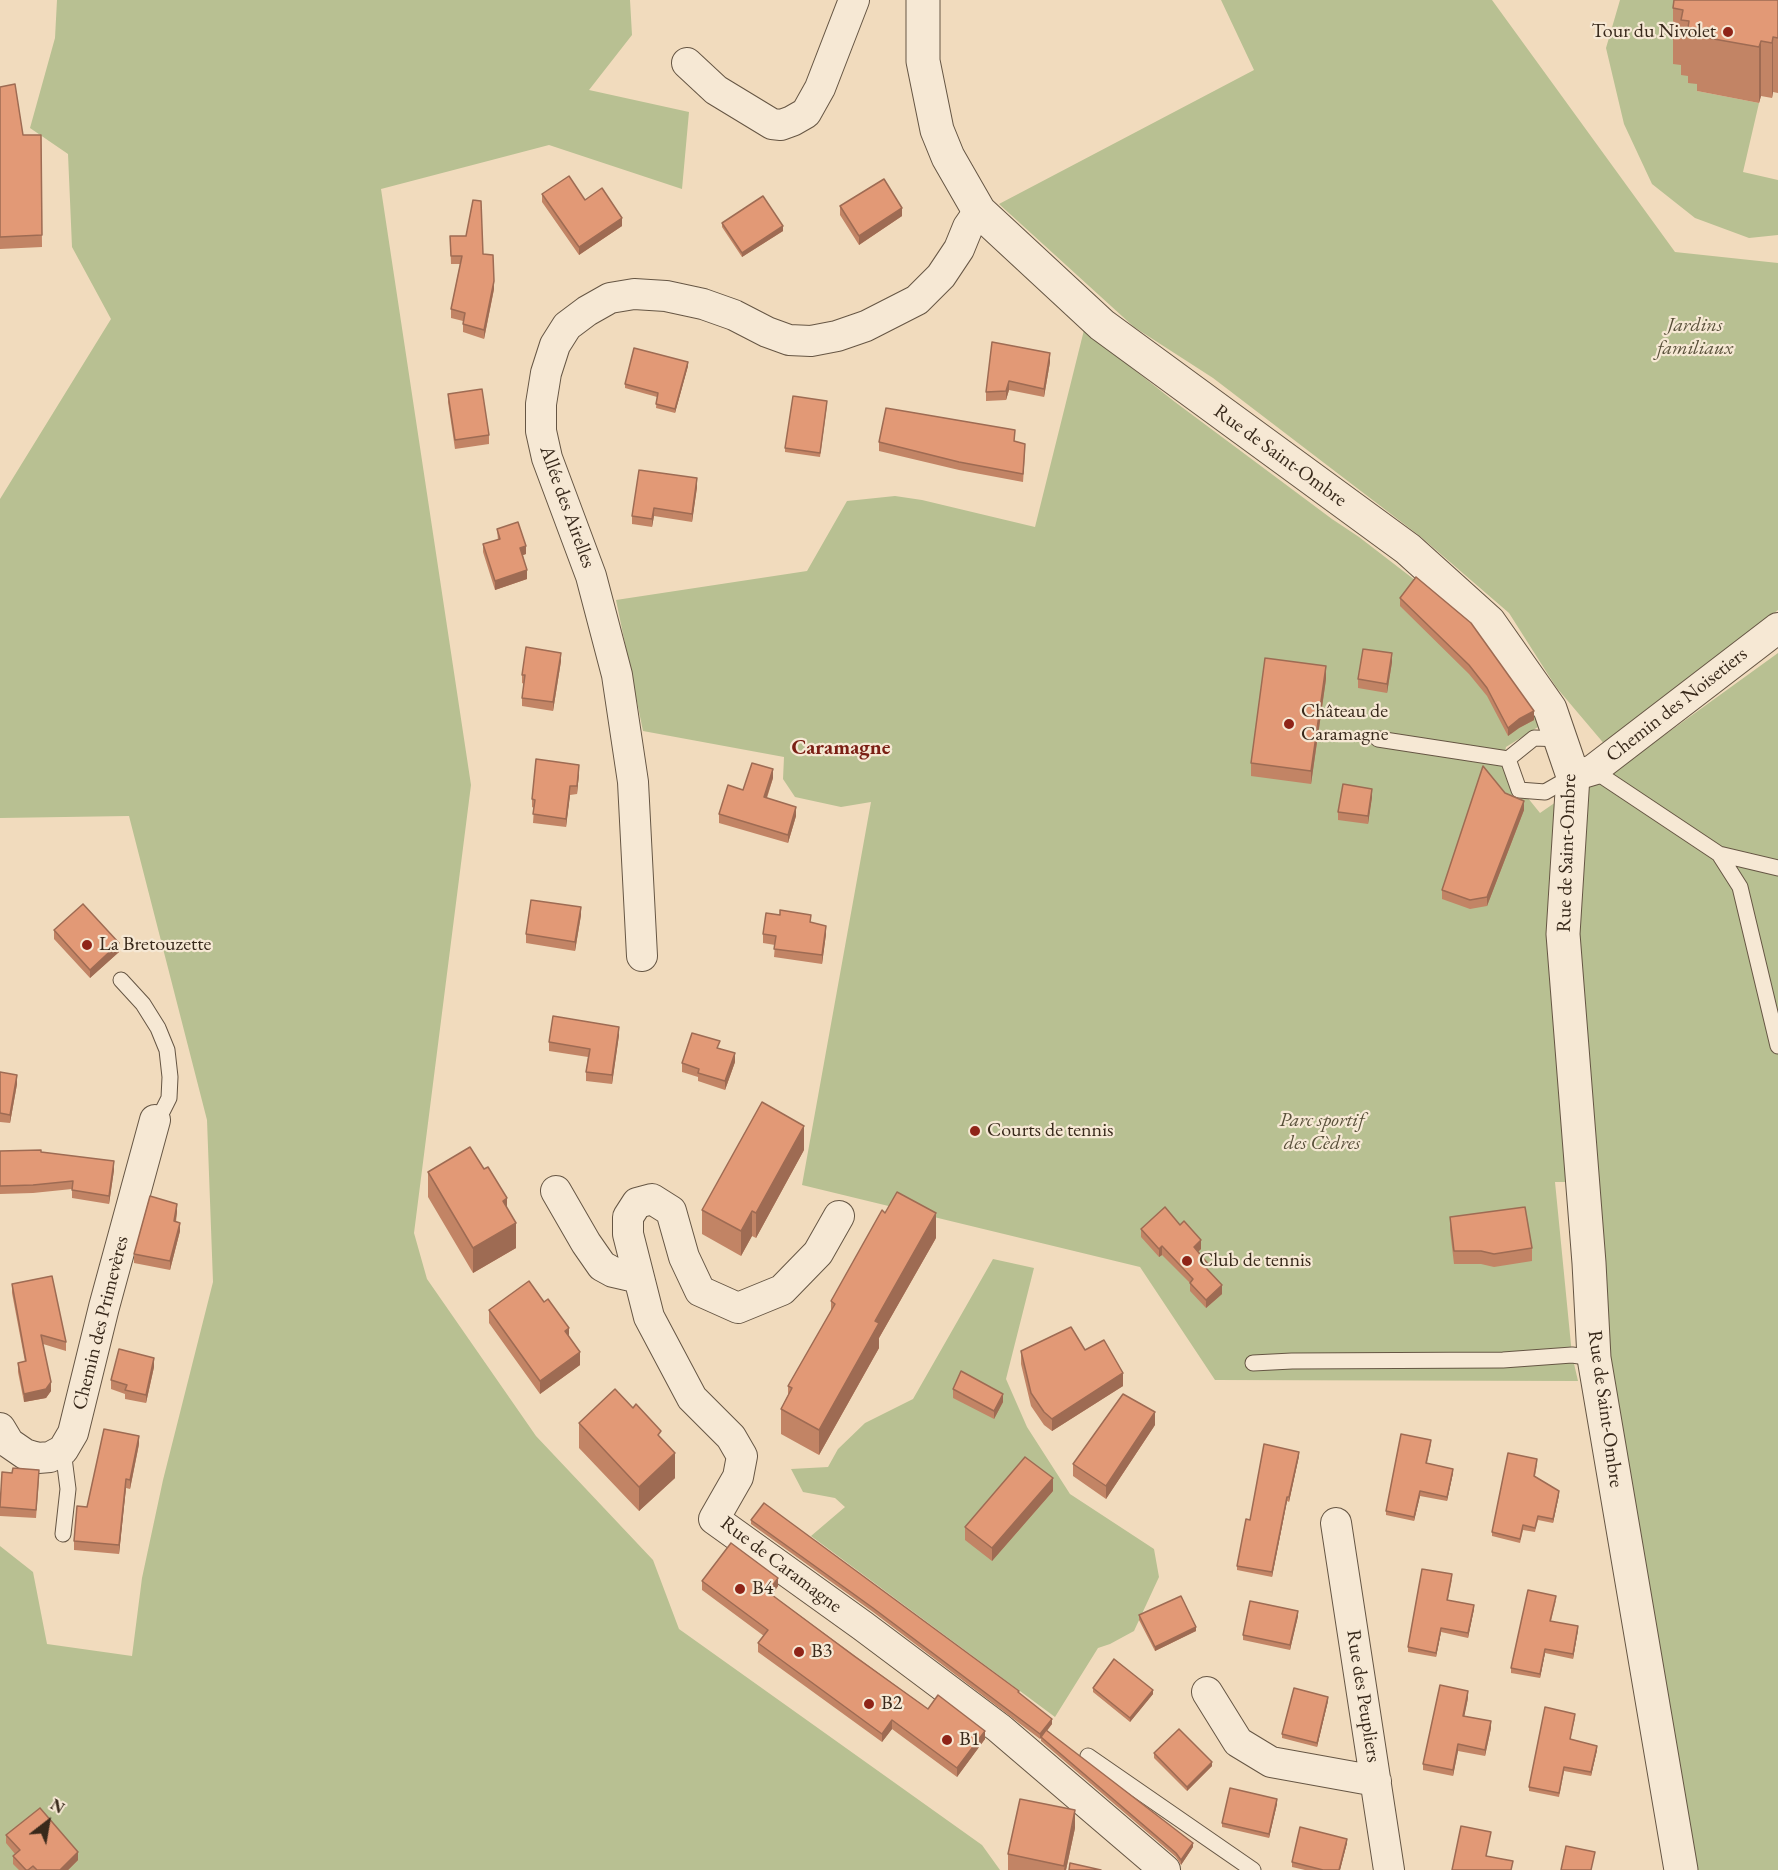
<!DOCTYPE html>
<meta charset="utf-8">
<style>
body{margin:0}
#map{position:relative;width:1778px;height:1870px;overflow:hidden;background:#f1dbbd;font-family:"EB Garamond",serif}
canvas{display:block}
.north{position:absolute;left:18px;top:1792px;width:60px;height:60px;-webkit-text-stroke:4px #f6e8d4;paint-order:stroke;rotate:31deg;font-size:16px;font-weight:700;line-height:24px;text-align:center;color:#38291b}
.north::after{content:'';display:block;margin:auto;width:21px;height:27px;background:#38291b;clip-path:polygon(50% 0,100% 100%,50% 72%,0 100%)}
</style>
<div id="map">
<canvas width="1778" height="1870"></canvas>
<div class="north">N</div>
</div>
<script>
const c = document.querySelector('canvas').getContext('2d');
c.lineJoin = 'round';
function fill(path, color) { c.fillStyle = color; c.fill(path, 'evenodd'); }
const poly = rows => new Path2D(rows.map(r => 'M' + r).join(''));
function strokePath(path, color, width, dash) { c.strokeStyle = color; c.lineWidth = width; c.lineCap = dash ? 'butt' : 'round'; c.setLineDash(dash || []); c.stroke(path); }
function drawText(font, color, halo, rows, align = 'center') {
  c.font = font + ' "EB Garamond",serif'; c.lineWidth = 4.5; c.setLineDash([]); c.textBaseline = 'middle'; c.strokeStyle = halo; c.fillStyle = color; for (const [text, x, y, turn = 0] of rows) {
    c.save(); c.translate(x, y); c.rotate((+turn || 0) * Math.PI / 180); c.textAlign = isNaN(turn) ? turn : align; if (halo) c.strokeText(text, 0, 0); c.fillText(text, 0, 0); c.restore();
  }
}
fill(poly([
 [57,0,630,0,632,35,589,90,689,112,682,189,549,145,381,189,471,785,414,1233,427,1279,536,1436,653,1560,679,1629,982,1845,1000,1870,0,1870,0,1546,33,1572,47,1644,132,1656,142,1578,163,1480,213,1282,207,1120,129,816,0,818,0,499,111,319,72,247,68,154,30,128,55,38],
 [1221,0,1492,0,1675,252,1778,263,1778,610,1606,746,1556,687,1509,613,1421,537,1213,378,1134,327,999,204,1254,70],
 [1620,0,1684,0,1683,65,1689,76,1698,85,1697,91,1759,103,1743,172,1778,180,1778,235,1749,238,1695,218,1652,184,1624,124,1606,48],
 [1084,330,1175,402,1332,519,1359,537,1472,624,1546,722,1506,747,1502,766,1540,813,1569,793,1572,1182,1555,1182,1572,1355,1578,1381,1215,1380,1140,1267,802,1185,871,802,841,807,795,797,783,779,784,757,643,731,616,600,807,571,847,501,895,496,922,500,1035,527],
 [1778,653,1778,1870,1692,1870,1602,1350,1571,943,1587,782,1630,760],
 [993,1259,1034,1268,1006,1379,1027,1427,1070,1494,1154,1549,1159,1577,1134,1631,1110,1644,1098,1648,1055,1717,811,1536,845,1507,835,1498,803,1492,791,1469,828,1467,838,1449,865,1423,913,1399]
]), '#b8c092');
const service = poly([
 [1378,739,1508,759],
 [1562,739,1534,738,1508,759,1519,790,1545,792,1573,776],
 [1593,770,1719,854,1778,868],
 [1719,854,1740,887,1778,1046],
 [121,980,143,1004,158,1028,167,1050,170,1077,169,1098,163,1110,155,1120],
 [1253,1363,1292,1361,1503,1360,1572,1355,1594,1358],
 [63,1450,68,1489,63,1534],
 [1088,1756,1253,1870]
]);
const minor = poly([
 [687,63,716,90,772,124,781,125,792,121,806,113,820,88,854,0],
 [1573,776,1593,770,1778,628],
 [642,956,633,782,617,675,591,576,547,458,541,431,541,404,546,373,555,345,567,326,587,311,610,298,634,294,666,296,703,304,734,315,767,332,789,340,811,341,837,336,866,326,917,300,941,276,959,249,968,227,979,211],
 [556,1191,586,1243,602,1266,613,1272,639,1278],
 [839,1216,818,1253,782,1290,738,1308,700,1291,684,1257,671,1211,652,1199,637,1203,628,1217,628,1234,649,1317,692,1398,731,1437,742,1456,738,1477,714,1519,863,1626,999,1728,1165,1870],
 [0,1428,9,1443,25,1454,38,1458,50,1457,63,1450,73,1433,104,1307,155,1120],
 [1336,1523,1389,1870],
 [1207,1692,1238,1742,1271,1762,1376,1781]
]);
const tertiary = poly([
 [923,0,923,61,937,130,948,157,979,211,1102,325,1408,549,1489,622,1550,709,1573,776,1563,934,1589,1263,1594,1358,1681,1870]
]);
strokePath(service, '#665644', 17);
strokePath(minor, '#665644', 32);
strokePath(tertiary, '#665644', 35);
strokePath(service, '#f6e8d4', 15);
strokePath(minor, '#f6e8d4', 30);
strokePath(tertiary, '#f6e8d4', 33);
fill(poly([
 [1778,0,1778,93,1773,92,1772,98,1761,96,1759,103,1697,91,1697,84,1688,83,1688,76,1681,75,1681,65,1673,64,1673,8],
 [0,87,23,135,41,135,42,247,0,249],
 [542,194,585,200,622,226,579,255,542,202],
 [840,206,902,216,859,245,840,215],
 [722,223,783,231,742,257,722,227],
 [450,236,483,254,494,289,484,339,463,332,463,321,451,318,451,309,460,264,451,264],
 [1050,362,1044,397,1009,390,1006,400,986,401,986,392],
 [688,366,675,413,656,408,657,397,625,388,625,384],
 [448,394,489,435,489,444,455,449,448,402],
 [827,405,820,457,785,452,785,448],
 [1015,441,1025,453,1023,482,959,470,879,451,879,442],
 [697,487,692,522,654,516,652,527,632,524,632,516],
 [497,529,526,554,523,555,527,579,495,590,483,552,483,544,498,540],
 [1400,598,1534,720,1519,728,1508,736,1487,696,1469,674,1400,606],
 [561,661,553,711,522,706,522,698,524,684,522,683,522,675],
 [1392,662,1387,693,1358,688,1358,679],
 [1326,679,1311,784,1251,776,1251,763],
 [579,773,577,794,570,795,566,827,533,823,534,808,532,807,532,799],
 [773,778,767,798,796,816,788,843,719,823,719,814,743,790],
 [1505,793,1524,810,1487,906,1470,909,1442,899,1442,890],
 [1372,797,1368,824,1338,820,1338,812],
 [581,915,575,951,526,943,526,934],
 [811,922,826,934,822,964,774,957,775,945,763,943,763,934],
 [54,930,119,952,90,978,54,939],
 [619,1035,612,1084,586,1081,586,1072,588,1057,549,1051,549,1042],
 [720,1048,735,1062,725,1090,698,1081,698,1077,682,1072,682,1063],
 [0,1072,17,1084,10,1123,0,1122],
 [804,1150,756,1238,752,1236,741,1256,702,1234,702,1210],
 [0,1151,41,1152,114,1170,109,1204,72,1198,72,1189,33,1193,0,1194],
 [428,1172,507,1209,516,1248,473,1273,428,1197],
 [177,1212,176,1222,180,1231,170,1270,134,1263,134,1254],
 [1450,1217,1532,1248,1532,1261,1494,1267,1481,1264,1454,1264,1450,1230],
 [1141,1229,1201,1249,1198,1252,1222,1294,1206,1308,1190,1291,1190,1283,1162,1255,1159,1257,1141,1237],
 [936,1238,879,1338,879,1348,819,1455,781,1434,781,1409,788,1395,788,1386,831,1311,831,1301],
 [12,1284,66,1342,66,1351,43,1344,51,1391,46,1398,24,1402,18,1372,18,1363,25,1362,12,1293],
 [489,1310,569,1338,580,1365,540,1394,489,1323],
 [1085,1350,1123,1386,1052,1431,1044,1425,1031,1406,1021,1364,1021,1351],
 [154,1367,146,1403,125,1399,125,1394,111,1389,111,1380],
 [953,1389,1003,1402,994,1419,953,1398],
 [579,1423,675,1478,639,1511,579,1448],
 [1155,1425,1106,1499,1073,1476,1073,1464],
 [139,1444,130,1489,126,1488,119,1554,74,1550,74,1541,87,1507],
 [1431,1444,1427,1463,1453,1473,1447,1501,1420,1496,1414,1521,1386,1515,1386,1511],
 [1299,1456,1289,1502,1287,1501,1272,1577,1237,1570,1237,1566],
 [1537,1464,1535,1476,1559,1495,1553,1523,1538,1520,1535,1532,1523,1530,1520,1543,1492,1536,1492,1532],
 [39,1479,36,1518,0,1516,0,1505],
 [1053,1491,992,1561,965,1540,965,1527],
 [751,1520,1019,1693,1052,1724,1047,1731,1193,1847,1181,1865,1176,1857,1041,1741,1041,1738,1040,1739,873,1612,751,1524],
 [1452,1579,1448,1600,1474,1609,1468,1638,1441,1632,1436,1657,1408,1652,1408,1647],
 [702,1581,778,1586,772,1595,928,1709,985,1739,957,1777,892,1729,882,1742,758,1652,758,1643,764,1636,702,1590],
 [1556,1600,1551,1621,1578,1630,1573,1659,1545,1653,1540,1678,1511,1673,1511,1668],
 [1139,1615,1196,1631,1155,1651,1139,1620],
 [1298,1616,1290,1650,1243,1640,1243,1635],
 [1093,1688,1153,1694,1130,1722,1093,1692],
 [1468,1698,1464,1716,1491,1728,1485,1756,1458,1751,1453,1776,1423,1770,1423,1764],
 [1328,1701,1317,1747,1282,1738,1282,1734],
 [1575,1718,1570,1740,1597,1750,1591,1776,1564,1771,1559,1797,1529,1791,1529,1787],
 [1154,1753,1212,1766,1187,1791,1154,1758],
 [1277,1804,1269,1838,1222,1827,1222,1823],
 [1075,1828,1066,1870,1008,1870,1008,1854],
 [6,1835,78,1860,68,1870,19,1870,13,1864,13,1856,15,1854,6,1843],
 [1347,1843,1340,1870,1305,1870,1292,1867,1292,1862]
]), '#c28465');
fill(poly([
 [1773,37,1773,92,1772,98,1772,43],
 [1761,41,1761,96,1759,103,1759,47],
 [902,208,902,216,859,245,859,236],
 [622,218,622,226,579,255,579,247],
 [783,226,783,231,742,257,742,253],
 [494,281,494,289,484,339,484,330],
 [1050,353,1050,362,1044,397,1044,389],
 [688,362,688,366,675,413,675,409],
 [1009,381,1009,390,1006,400,1006,391],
 [697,478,697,487,692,522,692,514],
 [654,508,654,516,652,527,652,519],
 [526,546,526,554,520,556,520,548],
 [527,570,527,579,495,590,495,581],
 [561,653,561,661,553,711,553,702],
 [1392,653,1392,662,1387,693,1387,684],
 [1326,666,1326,679,1311,784,1311,771],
 [1534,711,1534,720,1519,728,1508,736,1508,728,1519,719],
 [579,765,579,773,577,794,577,786],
 [773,769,773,778,764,805,764,797],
 [570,786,570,795,566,827,566,819],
 [1372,789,1372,797,1368,824,1368,816],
 [1524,801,1524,810,1487,906,1487,897],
 [796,807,796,816,788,843,788,835],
 [581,907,581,915,575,951,575,942],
 [826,926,826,934,822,964,822,955],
 [119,943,119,952,90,978,90,970],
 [619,1027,619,1035,612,1084,612,1075],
 [735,1053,735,1062,725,1090,725,1081],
 [17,1075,17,1084,10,1123,10,1115],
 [804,1126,804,1150,756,1238,756,1213],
 [114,1161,114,1170,109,1204,109,1196],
 [507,1198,507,1223,503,1201],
 [177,1204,177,1212,174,1230,174,1221],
 [752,1211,752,1236,741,1256,741,1231],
 [936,1213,936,1238,879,1338,879,1348,819,1455,819,1430,875,1321],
 [180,1223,180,1231,170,1270,170,1261],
 [516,1223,516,1248,473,1273,473,1248],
 [1201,1240,1201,1249,1194,1255,1194,1247],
 [1162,1246,1162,1255,1159,1257,1159,1249],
 [1222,1285,1222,1294,1206,1308,1206,1300],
 [569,1328,569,1341,565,1331],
 [580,1352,580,1365,540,1394,540,1381],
 [154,1358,154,1367,146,1403,146,1395],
 [1123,1373,1123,1386,1052,1431,1052,1419],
 [51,1382,51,1391,46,1398,24,1402,24,1394],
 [1003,1394,1003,1402,994,1419,994,1411],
 [1155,1412,1155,1425,1106,1499,1106,1486],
 [139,1436,139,1444,130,1489,130,1480],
 [1299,1452,1299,1456,1289,1502,1289,1497],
 [675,1453,675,1478,639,1511,639,1487],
 [1453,1469,1453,1473,1447,1501,1447,1497],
 [1053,1478,1053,1491,992,1561,992,1548],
 [126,1479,126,1488,119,1554,119,1545],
 [1420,1491,1420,1496,1414,1521,1414,1517],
 [1559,1491,1559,1495,1553,1523,1553,1519],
 [1287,1497,1287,1501,1272,1577,1272,1572],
 [778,1578,778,1586,768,1601,768,1592],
 [1474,1605,1474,1609,1468,1638,1468,1633],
 [1298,1611,1298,1616,1290,1650,1290,1645],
 [1578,1626,1578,1630,1573,1659,1573,1654],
 [1196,1627,1196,1631,1155,1651,1155,1647],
 [1441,1628,1441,1632,1436,1657,1436,1653],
 [1545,1649,1545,1653,1540,1678,1540,1674],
 [1153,1690,1153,1694,1130,1722,1130,1718],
 [1468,1691,1468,1698,1463,1723,1463,1716],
 [1328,1697,1328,1701,1317,1747,1317,1743],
 [1052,1719,1052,1724,1040,1739,1040,1734],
 [892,1720,892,1729,882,1742,882,1734],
 [1491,1721,1491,1728,1485,1756,1485,1750],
 [985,1731,985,1739,957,1777,957,1768],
 [1458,1744,1458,1751,1453,1776,1453,1770],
 [1597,1746,1597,1750,1591,1776,1591,1772],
 [1212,1762,1212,1766,1187,1791,1187,1787],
 [1277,1799,1277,1804,1269,1838,1269,1834],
 [1075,1810,1075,1828,1066,1870,1064,1870],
 [1347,1839,1347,1843,1340,1870,1339,1870],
 [1193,1843,1193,1847,1181,1865,1181,1860],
 [78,1852,78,1860,68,1870,60,1870]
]), '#9e6b53');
const building = poly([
 [1674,0,1778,0,1778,38,1773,37,1772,43,1761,41,1759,47,1697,36,1698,29,1688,28,1689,21,1681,20,1683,10,1673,8,1674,0],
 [15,84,23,135,41,135,42,235,0,237,0,87,15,84],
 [569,176,585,200,602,188,622,218,579,247,542,194,569,176],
 [884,179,902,208,859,236,840,206,884,179],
 [763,196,783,226,742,253,722,223,763,196],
 [473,200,481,201,483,254,493,255,494,281,484,330,463,324,465,313,451,309,462,256,451,256,450,236,466,236,473,200],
 [992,342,1050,353,1044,389,1009,381,1006,391,986,392,992,342],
 [634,348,688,362,675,409,656,404,658,393,625,384,634,348],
 [482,389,489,435,455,440,448,394,482,389],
 [793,396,827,401,820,453,785,448,793,396],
 [886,408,1015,430,1014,441,1025,444,1023,474,959,462,879,442,886,408],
 [639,470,697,478,692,514,654,508,652,519,632,516,639,470],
 [518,522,526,546,520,548,527,570,495,581,483,544,500,539,497,529,518,522],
 [1416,577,1471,623,1534,711,1519,719,1508,728,1487,688,1469,665,1400,598,1416,577],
 [526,647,561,653,553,702,522,698,525,675,522,675,526,647],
 [1363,649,1392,653,1387,684,1358,679,1363,649],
 [1265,658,1326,666,1311,771,1251,763,1265,658],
 [536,759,579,765,577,786,570,786,566,819,533,814,535,800,532,799,536,759],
 [752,763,773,769,764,797,796,807,788,835,719,814,728,785,743,790,752,763],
 [1483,766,1505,793,1524,801,1487,897,1470,900,1442,890,1483,766],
 [1343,784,1372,789,1368,816,1338,812,1343,784],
 [531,900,581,907,575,942,526,934,531,900],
 [83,904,119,943,90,970,54,930,83,904],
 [780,910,811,915,810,922,826,926,822,955,774,949,776,936,763,934,766,913,780,915,780,910],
 [553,1016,619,1027,612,1075,586,1072,590,1049,549,1042,553,1016],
 [692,1033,720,1041,717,1048,735,1053,725,1081,698,1073,699,1069,682,1063,692,1033],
 [0,1072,17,1075,10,1115,0,1113,0,1072],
 [762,1102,804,1126,756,1213,752,1211,741,1231,702,1210,762,1102],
 [470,1147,484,1169,488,1167,507,1198,503,1201,516,1223,473,1248,428,1172,470,1147],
 [41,1150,41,1152,114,1161,109,1196,72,1190,73,1181,33,1185,0,1186,0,1151,41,1150],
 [897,1192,936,1213,875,1321,879,1323,819,1430,781,1409,792,1388,788,1386,835,1304,831,1301,882,1210,885,1213,897,1192],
 [150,1196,177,1204,174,1221,180,1223,170,1261,134,1254,150,1196],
 [1165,1207,1180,1225,1184,1221,1201,1240,1194,1247,1209,1265,1206,1268,1222,1285,1206,1300,1190,1283,1193,1279,1162,1246,1159,1249,1141,1229,1165,1207],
 [1525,1207,1532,1248,1494,1254,1481,1251,1454,1251,1450,1217,1525,1207],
 [52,1276,66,1342,41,1335,51,1382,46,1389,24,1394,18,1363,26,1361,12,1284,52,1276],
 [529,1281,544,1302,548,1299,569,1328,565,1331,580,1352,540,1381,489,1310,529,1281],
 [1071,1327,1085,1350,1104,1340,1123,1373,1052,1419,1044,1412,1031,1393,1021,1351,1071,1327],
 [119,1349,154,1358,146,1395,125,1390,127,1385,111,1380,119,1349],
 [961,1371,1003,1394,994,1411,953,1389,961,1371],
 [615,1389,633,1408,636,1404,661,1431,658,1435,675,1453,639,1487,579,1423,615,1389],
 [1123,1394,1155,1412,1106,1486,1073,1464,1123,1394],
 [104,1429,139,1436,130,1480,126,1479,119,1545,74,1541,77,1506,87,1507,104,1429],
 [1401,1434,1431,1440,1426,1463,1453,1469,1447,1497,1420,1491,1414,1517,1386,1511,1401,1434],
 [1264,1444,1299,1452,1289,1497,1287,1497,1272,1572,1237,1566,1246,1519,1250,1520,1264,1444],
 [1508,1453,1537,1459,1534,1476,1559,1491,1553,1519,1538,1516,1535,1528,1523,1525,1520,1539,1492,1532,1508,1453],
 [1025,1457,1053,1478,992,1548,965,1527,1025,1457],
 [13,1468,39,1470,36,1510,0,1507,2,1472,12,1473,13,1468],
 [764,1503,1019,1691,1018,1692,1052,1719,1040,1734,873,1608,751,1520,764,1503],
 [731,1543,778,1578,768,1592,854,1656,928,1709,938,1695,985,1731,957,1768,892,1720,882,1734,758,1643,768,1630,702,1581,731,1543],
 [1422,1569,1452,1574,1447,1600,1474,1605,1468,1633,1441,1628,1436,1653,1408,1647,1422,1569],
 [1528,1590,1556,1596,1550,1621,1578,1626,1573,1654,1545,1649,1540,1674,1511,1668,1528,1590],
 [1181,1596,1196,1627,1155,1647,1139,1615,1181,1596],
 [1250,1601,1298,1611,1290,1645,1243,1635,1250,1601],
 [1114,1659,1153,1690,1130,1718,1093,1688,1114,1659],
 [1440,1685,1468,1691,1463,1716,1491,1721,1485,1750,1458,1744,1453,1770,1423,1764,1440,1685],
 [1294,1688,1328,1697,1317,1743,1282,1734,1294,1688],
 [1545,1707,1575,1714,1570,1739,1597,1746,1591,1772,1564,1767,1559,1793,1529,1787,1545,1707],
 [1179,1729,1212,1762,1187,1787,1154,1753,1179,1729],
 [1046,1730,1193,1843,1181,1860,1176,1853,1041,1737,1046,1730],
 [1230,1788,1277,1799,1269,1834,1222,1823,1230,1788],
 [1020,1799,1075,1810,1064,1866,1008,1854,1020,1799],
 [40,1808,78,1852,60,1870,37,1870,33,1866,28,1870,26,1870,13,1856,20,1850,6,1835,40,1808],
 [1461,1826,1491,1832,1486,1856,1513,1861,1511,1870,1452,1870,1461,1826],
 [1300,1827,1347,1839,1339,1870,1323,1870,1292,1862,1300,1827],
 [1566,1846,1595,1852,1591,1870,1561,1870,1566,1846],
 [1070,1863,1101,1870,1069,1870,1070,1863]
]);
fill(building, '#e29976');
strokePath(building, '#9e6b53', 1.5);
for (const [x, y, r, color] of [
 [1728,32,6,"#8f2418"],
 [1289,724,6,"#8f2418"],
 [87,945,6,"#8f2418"],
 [975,1131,6,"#8f2418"],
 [1187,1261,6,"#8f2418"],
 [740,1589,6,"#8f2418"],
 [799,1652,6,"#8f2418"],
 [869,1704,6,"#8f2418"],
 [947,1740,6,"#8f2418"]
]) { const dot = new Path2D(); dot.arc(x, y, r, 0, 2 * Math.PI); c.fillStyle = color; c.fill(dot); strokePath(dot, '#f6e8d4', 2); }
drawText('20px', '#38291b', '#f6e8d4', [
 ["Tour du Nivolet",1716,32,"right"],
 ["Château de",1301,712],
 ["Caramagne",1301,735],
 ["La Bretouzette",99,945],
 ["Courts de tennis",987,1131],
 ["Club de tennis",1199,1261],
 ["B4",752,1589],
 ["B3",811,1652],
 ["B2",881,1704],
 ["B1",959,1740]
], 'left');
drawText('italic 20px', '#584f39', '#f6e8d4', [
 ["Jardins",1695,326],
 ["familiaux",1695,349],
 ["Parc sportif",1322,1121],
 ["des Cèdres",1322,1144]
]);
drawText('20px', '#38291b', '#f6e8d4', [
 ["Rue de Saint-Ombre",1280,456,36],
 ["Allée des Airelles",567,507,70],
 ["Chemin des Noisetiers",1677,705,-38],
 ["Rue de Saint-Ombre",1567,853,-88],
 ["Chemin des Primevères",101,1323,-76],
 ["Rue de Saint-Ombre",1605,1409,82],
 ["Rue de Caramagne",781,1565,37],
 ["Rue des Peupliers",1363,1696,81]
]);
drawText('bold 21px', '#7a1f14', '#f6e8d4', [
 ["Caramagne",841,748]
]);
</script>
